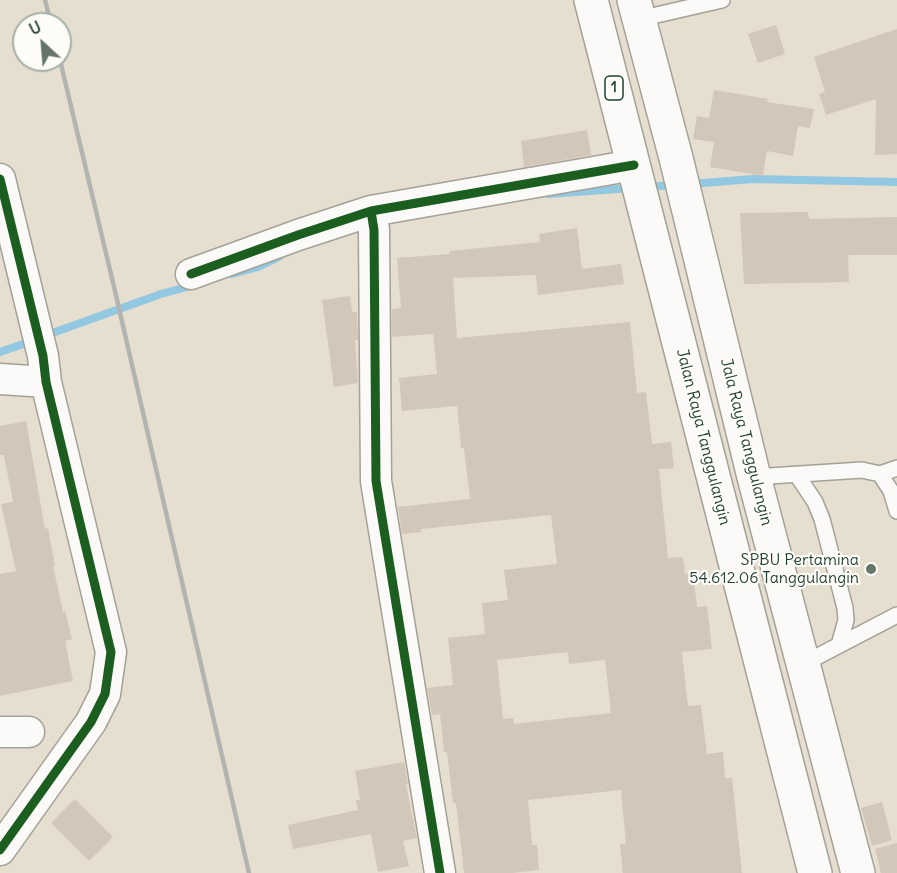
<!DOCTYPE html>
<style>
body{margin:0}
#map{position:relative;width:897px;height:873px;overflow:hidden;background:#e6dece;font-family:Delius,sans-serif}
canvas{display:block}
.north{position:absolute;left:12px;top:12px;width:60px;height:60px;box-sizing:border-box;background:#fdfcf7;border:2px solid #a4b0a9;border-radius:50%;rotate:334deg;font-size:16px;font-weight:700;line-height:24px;text-align:center;color:#1f3d34}
.north::after{content:'';display:block;margin:auto;width:21px;height:27px;background:#65756a;clip-path:polygon(50% 0,100% 100%,50% 72%,0 100%)}
</style>
<div id="map">
<canvas width="897" height="873"></canvas>
<div class="north">U</div>
</div>
<script>
const c = document.querySelector('canvas').getContext('2d');
c.lineJoin = 'round';
const poly = rows => new Path2D(rows.map(r => 'M' + r).join(''));
function strokePath(path, color, width, dash) { c.strokeStyle = color; c.lineWidth = width; c.lineCap = dash ? 'butt' : 'round'; c.setLineDash(dash || []); c.stroke(path); }
function fill(path, color) { c.fillStyle = color; c.fill(path, 'evenodd'); }
function drawText(font, color, halo, rows, align = 'center') {
  c.font = font + ' Delius,sans-serif'; c.lineWidth = 4.5; c.setLineDash([]); c.textBaseline = 'middle'; c.strokeStyle = halo; c.fillStyle = color; for (const [text, x, y, turn = 0] of rows) {
    c.save(); c.translate(x, y); c.rotate((+turn || 0) * Math.PI / 180); c.textAlign = isNaN(turn) ? turn : align; if (halo) c.strokeText(text, 0, 0); c.fillText(text, 0, 0); c.restore();
  }
}
strokePath(poly([
 [691,184,753,179,897,182],
 [646,187,676,185],
 [548,194,631,188],
 [232,274,258,267,279,257],
 [44,336,161,294,194,285],
 [0,352,32,341]
]), '#92c8e1', 8);
fill(poly([
 [776,25,785,54,758,63,748,34],
 [897,29,897,154,875,155,876,99,826,115,819,94,825,92,814,57],
 [714,90,768,99,767,102,814,109,810,128,798,126,793,156,767,151,763,176,710,167,714,142,693,139,697,116,709,118],
 [587,130,591,155,524,167,521,141],
 [808,212,809,219,897,217,897,255,848,255,849,282,744,284,740,213],
 [577,228,582,269,621,264,624,284,538,295,536,275,453,278,457,338,630,322,637,393,646,392,652,444,671,442,674,468,659,469,668,558,683,557,685,574,693,573,697,607,707,606,712,649,682,652,688,706,701,705,707,754,723,752,725,778,732,778,742,873,623,873,620,844,626,843,621,790,528,800,532,845,537,845,539,870,512,873,464,873,456,803,453,803,447,752,444,752,440,714,432,715,427,688,453,685,448,638,485,634,482,603,508,600,504,570,557,564,551,515,421,529,421,532,402,534,398,507,470,499,464,448,461,448,457,406,402,411,399,378,437,374,433,334,392,337,392,309,401,308,397,258,450,254,450,251,540,242,539,234],
 [568,652,569,664,605,660,611,713,514,724,513,718,503,719,497,660],
 [350,296,352,312,357,312,358,340,355,340,358,383,334,387,322,300],
 [26,421,45,529,48,528,55,566,53,566,63,612,65,611,72,639,65,641,73,681,0,696,0,574,16,571,1,504,13,502,4,455,0,455,0,426],
 [404,762,408,784,406,785,417,838,403,841,409,866,378,872,371,834,293,849,288,825,358,810,356,800,360,800,355,771],
 [75,799,113,837,89,861,51,823],
 [882,802,892,840,872,846,861,808],
 [897,843,897,873,881,873,875,849]
]), '#d3c7ba');
const service = poly([
 [639,19,722,0],
 [880,474,897,468],
 [797,475,815,502,822,519,845,608,846,620,839,645],
 [754,477,862,470,880,474,891,491,897,511],
 [803,664,897,615]
]);
const minor = poly([
 [0,179,43,356,46,382,111,652,105,694,91,722,0,850],
 [371,211,374,230,376,481,440,873],
 [191,274,298,235,371,211,634,165],
 [0,379,46,382],
 [0,732,29,732]
]);
const trunk = poly([
 [591,0,815,873],
 [634,0,676,158,754,477,858,873]
]);
strokePath(service, '#a3a298', 18);
strokePath(minor, '#a3a298', 33);
strokePath(trunk, '#a3a298', 36);
strokePath(service, '#fbfaf8', 15);
strokePath(minor, '#fbfaf8', 30);
strokePath(trunk, '#fbfaf8', 33);
strokePath(poly([
 [45,0,51,24],
 [60,60,115,291,249,873]
]), '#b2b4b1', 4.5);
strokePath(poly([
 [0,179,43,356,46,382,111,652,105,694,91,722,0,850],
 [371,211,374,230,376,481,440,873],
 [191,274,298,235,371,211,634,165]
]), '#1b5e20', 9);
for (const [x, y, r, color] of [
 [871,569,6,"#65756a"]
]) { const dot = new Path2D(); dot.arc(x, y, r, 0, 2 * Math.PI); c.fillStyle = color; c.fill(dot); strokePath(dot, '#fdfcf7', 2); }
for (const [x, y, w] of [
 [614,88,18]
]) { const box = new Path2D(); box.roundRect(x - w / 2, y - 12, w, 24, 4.5); c.fillStyle = '#fdfcf7'; c.fill(box); strokePath(box, '#1f3d34', 1.5); }
drawText('bold 15px', '#1f3d34', null, [
 ["1",614,88]
]);
drawText('16px', '#1f3d34', '#fdfcf7', [
 ["Jalan Raya Tanggulangin",703,437,76],
 ["Jala Raya Tanggulangin",746,442,76]
]);
drawText('16px', '#1f3d34', '#fdfcf7', [
 ["SPBU Pertamina",859,560],
 ["54.612.06 Tanggulangin",859,578]
], 'right');
</script>
